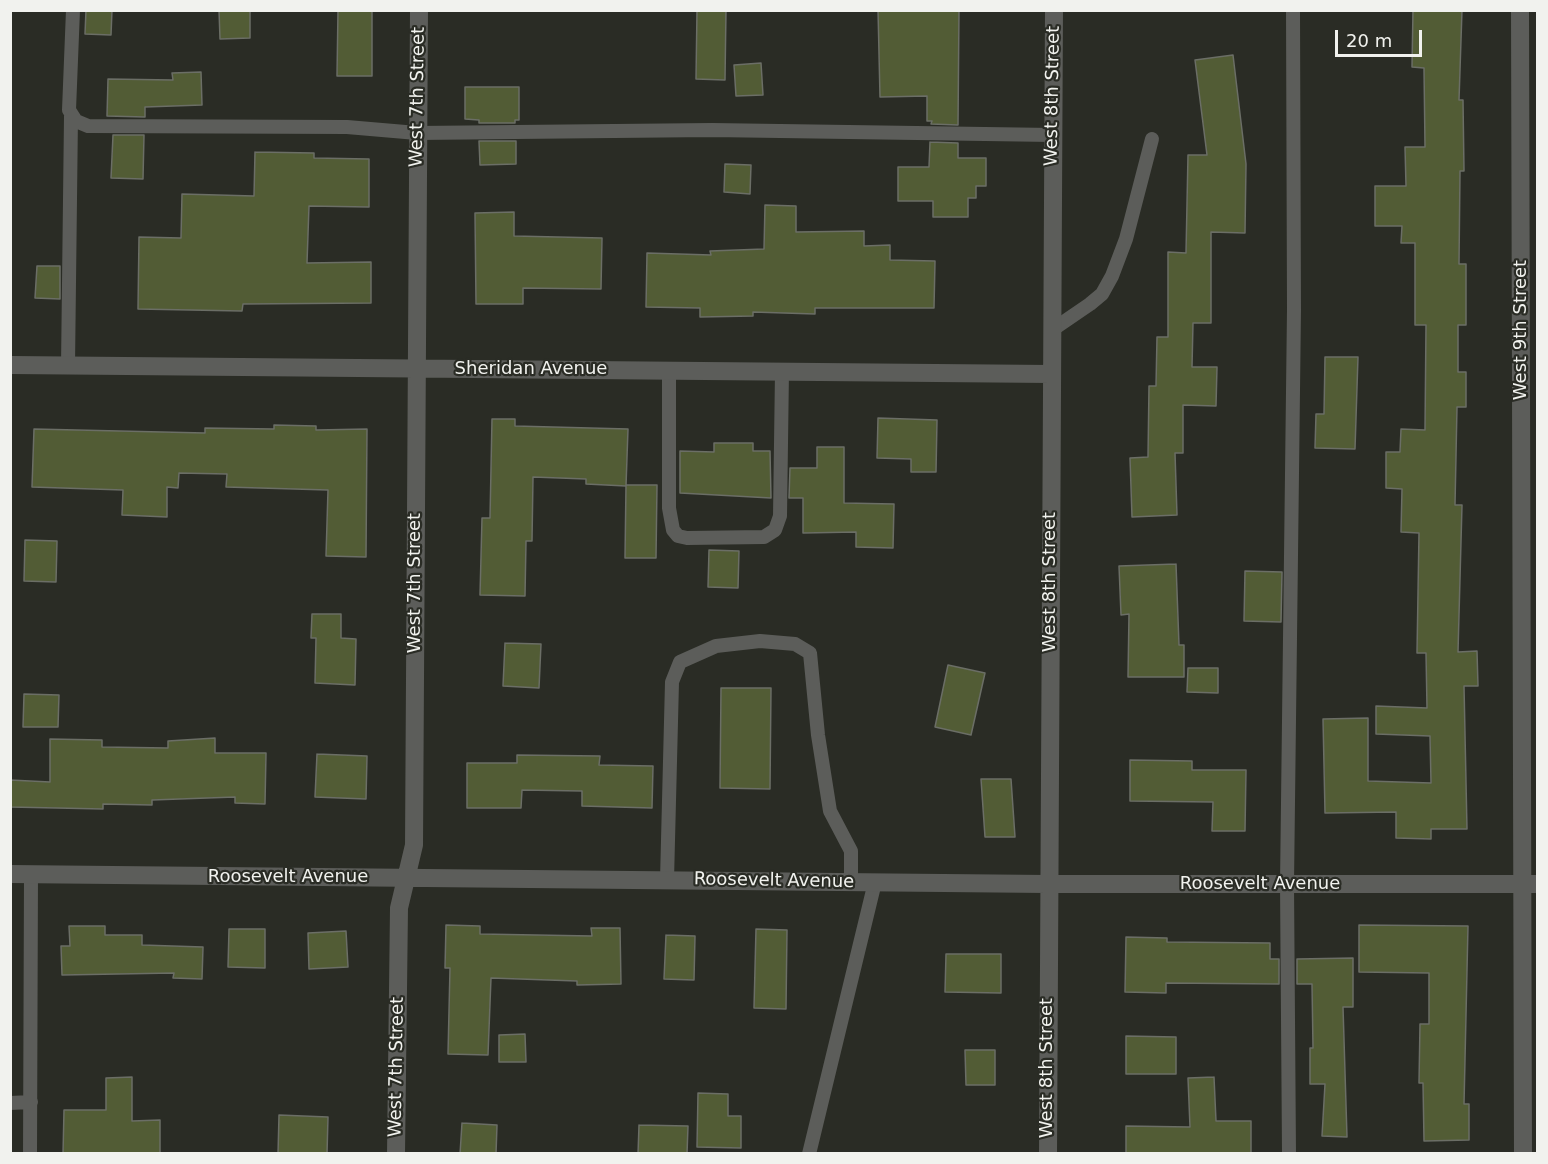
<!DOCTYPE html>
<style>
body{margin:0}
#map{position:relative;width:1548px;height:1164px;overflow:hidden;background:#2a2c25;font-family:"DejaVu Sans",sans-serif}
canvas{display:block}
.frame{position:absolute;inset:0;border:12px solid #f1f2ee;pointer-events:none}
.scale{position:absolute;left:1335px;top:30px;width:87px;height:27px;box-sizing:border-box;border:3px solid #f1f2ee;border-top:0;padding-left:8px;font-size:18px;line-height:21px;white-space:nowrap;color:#f1f2ee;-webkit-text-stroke:4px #2a2c25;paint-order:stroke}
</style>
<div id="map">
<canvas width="1548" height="1164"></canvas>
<div class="frame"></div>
<div class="scale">20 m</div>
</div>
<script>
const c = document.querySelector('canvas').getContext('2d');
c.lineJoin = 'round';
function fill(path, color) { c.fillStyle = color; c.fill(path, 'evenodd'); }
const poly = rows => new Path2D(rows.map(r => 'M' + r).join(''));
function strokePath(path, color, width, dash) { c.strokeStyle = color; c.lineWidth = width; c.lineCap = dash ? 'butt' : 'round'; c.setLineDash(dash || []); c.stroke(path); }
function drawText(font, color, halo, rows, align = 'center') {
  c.font = font + ' "DejaVu Sans",sans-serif'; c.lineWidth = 4.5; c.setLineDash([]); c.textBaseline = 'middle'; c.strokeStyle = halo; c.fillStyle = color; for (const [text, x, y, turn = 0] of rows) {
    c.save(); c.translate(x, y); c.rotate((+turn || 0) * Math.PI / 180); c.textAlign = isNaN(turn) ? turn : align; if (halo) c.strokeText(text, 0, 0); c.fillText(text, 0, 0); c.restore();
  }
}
const building = poly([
 [86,10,112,10,111,35,85,34,86,10],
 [219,10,250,10,250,38,220,39,219,10],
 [338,10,372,10,372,76,337,76,338,10],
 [697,10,726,10,725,80,696,79,697,10],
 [878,10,959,10,958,125,931,124,932,121,927,121,927,96,880,97,878,10],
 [1413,10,1462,10,1459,100,1463,100,1464,171,1460,171,1459,264,1466,264,1466,325,1458,325,1458,372,1466,372,1466,407,1457,407,1455,505,1462,505,1458,652,1477,651,1478,686,1464,686,1467,829,1431,829,1431,839,1396,838,1396,812,1325,813,1323,719,1368,718,1368,781,1431,783,1430,736,1376,734,1376,706,1427,708,1426,653,1417,653,1419,533,1401,532,1402,489,1386,488,1386,452,1400,452,1401,429,1425,430,1426,325,1415,325,1415,243,1401,243,1402,226,1375,226,1375,186,1406,186,1405,147,1425,147,1424,68,1412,67,1413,10],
 [1233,55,1246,164,1245,233,1211,232,1211,323,1193,323,1192,367,1217,367,1216,406,1183,405,1183,453,1175,453,1177,515,1132,517,1130,458,1148,457,1149,386,1156,386,1157,337,1168,337,1168,252,1186,253,1188,155,1207,155,1195,60,1233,55],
 [761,63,763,95,736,96,734,65,761,63],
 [201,72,202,105,145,107,145,117,107,116,108,79,173,80,172,73,201,72],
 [465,87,519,87,519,120,515,120,515,123,479,123,479,120,465,119,465,87],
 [113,135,144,135,143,179,111,178,113,135],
 [479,141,516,141,516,164,480,165,479,141],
 [930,142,958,143,958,158,986,158,986,186,976,186,976,198,968,198,968,217,933,217,933,201,898,201,898,167,929,167,930,142],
 [255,152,314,153,314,158,369,159,369,207,309,206,307,263,371,262,371,303,243,304,242,311,138,309,139,237,181,238,182,194,254,196,255,152],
 [725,164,751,165,750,194,724,192,725,164],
 [765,205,796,206,796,232,864,231,864,246,890,245,890,260,935,261,934,308,815,308,815,314,753,312,753,316,700,317,700,308,646,307,647,253,711,255,710,251,764,249,765,205],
 [514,212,514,236,602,238,601,289,523,288,523,304,476,304,475,213,514,212],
 [37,266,60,266,60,299,35,298,37,266],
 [1325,357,1358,357,1355,449,1315,448,1316,414,1324,414,1325,357],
 [878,418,937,420,936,472,911,472,911,459,877,458,878,418],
 [492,419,515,419,515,426,628,429,626,486,586,484,586,479,533,477,532,541,526,541,525,596,480,595,482,518,490,518,492,419],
 [274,425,316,426,316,430,367,429,366,557,326,556,328,490,226,487,227,474,179,473,178,488,167,487,167,517,122,515,123,490,32,487,34,429,205,433,205,428,274,429,274,425],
 [714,443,753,443,753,451,770,451,771,498,680,493,680,451,714,452,714,443],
 [817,447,844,447,844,503,894,504,893,548,856,547,856,532,803,533,803,498,789,498,790,468,817,468,817,447],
 [626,485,657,485,656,558,625,558,626,485],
 [25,540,57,541,56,582,24,581,25,540],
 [709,550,739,551,738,588,708,587,709,550],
 [1176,564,1179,645,1184,645,1184,677,1128,677,1129,614,1121,615,1119,566,1176,564],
 [1245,571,1282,572,1281,622,1244,621,1245,571],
 [312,614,341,614,341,638,356,639,355,685,315,683,316,638,311,638,312,614],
 [505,643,541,644,539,688,503,686,505,643],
 [948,665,985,673,971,735,935,727,948,665],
 [1188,668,1218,668,1218,693,1187,692,1188,668],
 [721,688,771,688,770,789,720,788,721,688],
 [24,694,59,695,58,727,23,727,24,694],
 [215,738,215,753,266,753,265,804,235,803,235,797,152,800,152,805,103,804,103,809,10,807,10,780,50,782,50,739,102,740,102,747,168,748,168,741,215,738],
 [317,754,367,756,366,799,315,797,317,754],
 [517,755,600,756,599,765,653,766,652,808,582,806,582,791,522,790,521,808,467,808,467,763,517,763,517,755],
 [1130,760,1192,761,1192,770,1246,770,1245,831,1212,831,1213,802,1130,801,1130,760],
 [981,779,1011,779,1015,837,985,837,981,779],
 [446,925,480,926,480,934,592,936,591,928,620,928,621,984,577,985,577,981,491,978,488,1055,448,1054,450,968,445,968,446,925],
 [1359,925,1468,926,1464,1104,1469,1104,1469,1140,1424,1141,1423,1083,1419,1083,1420,1024,1429,1024,1429,973,1359,972,1359,925],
 [69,926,105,926,105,935,142,935,142,945,203,947,202,979,173,978,174,973,62,975,61,946,70,946,69,926],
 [229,929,265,929,265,968,228,967,229,929],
 [756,929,787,930,786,1009,754,1008,756,929],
 [346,931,348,967,309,969,308,933,346,931],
 [666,935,695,936,694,980,664,979,666,935],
 [1126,937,1167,938,1167,942,1270,943,1270,959,1279,959,1279,984,1166,983,1166,993,1125,992,1126,937],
 [946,954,1001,954,1001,993,945,992,946,954],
 [1353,958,1353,1007,1343,1007,1347,1137,1322,1136,1325,1084,1310,1084,1310,1048,1313,1048,1312,984,1297,984,1297,959,1353,958],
 [525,1034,526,1062,499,1062,499,1035,525,1034],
 [1126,1036,1176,1037,1176,1074,1126,1074,1126,1036],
 [965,1050,995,1050,995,1085,966,1085,965,1050],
 [132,1077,132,1121,160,1120,160,1154,63,1154,64,1110,106,1110,106,1078,132,1077],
 [1214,1077,1216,1121,1251,1121,1251,1154,1126,1154,1126,1126,1190,1127,1188,1078,1214,1077],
 [698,1093,728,1094,728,1116,741,1116,741,1148,697,1147,698,1093],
 [279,1115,328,1117,327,1154,278,1154,279,1115],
 [462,1123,497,1125,496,1154,460,1154,462,1123],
 [639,1125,688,1126,687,1154,638,1154,639,1125]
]);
fill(building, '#525c35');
strokePath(building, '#6b6e66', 1.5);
strokePath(poly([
 [73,10,69,110,76,121,88,126,347,127,417,133,712,130,1053,135],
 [1052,330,1090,304,1102,294,1112,276,1126,239,1152,139],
 [68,366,71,116],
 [669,370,669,508,673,530,678,536,687,538,764,537,775,530,780,516,782,371],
 [667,880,672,682,680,662,716,646,760,641,795,644,810,653,818,735,830,811,851,851,851,881],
 [10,1103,31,1102],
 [30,1154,31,875],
 [809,1154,875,882],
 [1289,1154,1287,884,1294,309,1293,10]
]), '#5c5d5a', 14);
strokePath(poly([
 [1520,10,1523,1154],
 [10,365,1051,374],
 [10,874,1047,884,1538,884],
 [396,1154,399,908,414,845,419,10],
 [1048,1154,1054,10]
]), '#5c5d5a', 18);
drawText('18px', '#f1f2ee', '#2a2c25', [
 ["West 8th Street",1053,96,-89],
 ["West 7th Street",418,97,-89],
 ["West 9th Street",1521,330,-90],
 ["Sheridan Avenue",531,369],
 ["West 8th Street",1050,582,-90],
 ["West 7th Street",415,583,-90],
 ["Roosevelt Avenue",288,877],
 ["Roosevelt Avenue",774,881,1],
 ["Roosevelt Avenue",1260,884],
 ["West 7th Street",397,1067,-89],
 ["West 8th Street",1047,1068,-90]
]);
</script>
